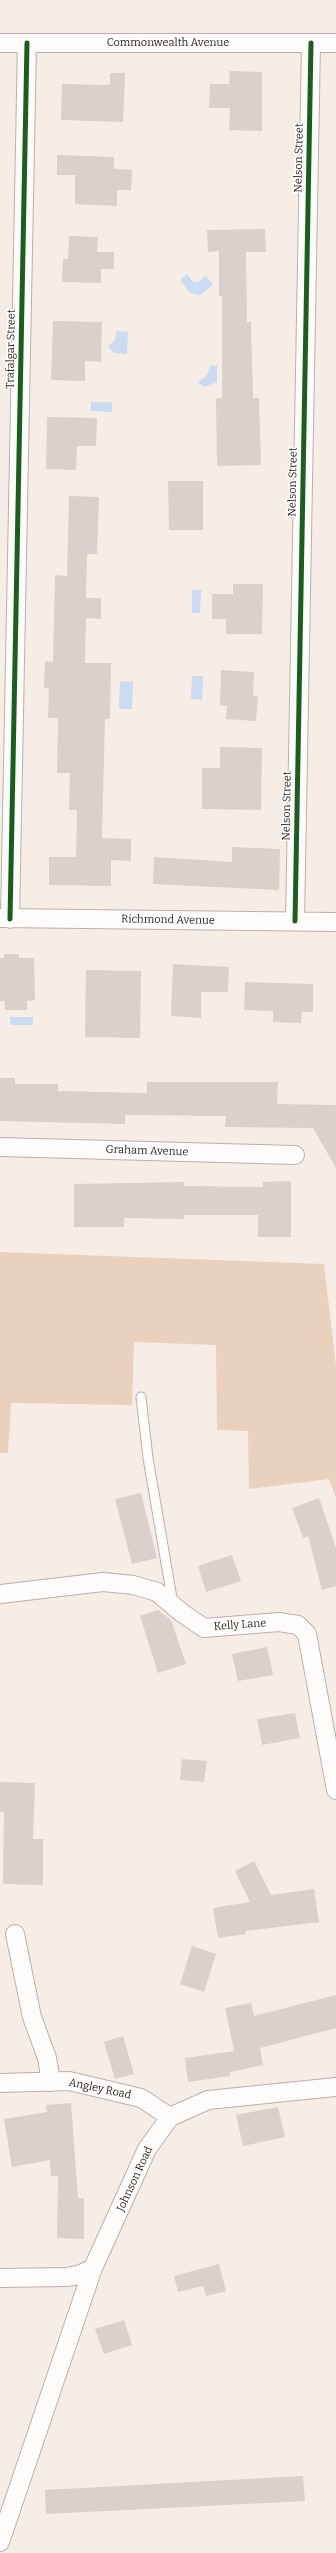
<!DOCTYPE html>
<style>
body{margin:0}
canvas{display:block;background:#f6ede6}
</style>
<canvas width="336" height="2553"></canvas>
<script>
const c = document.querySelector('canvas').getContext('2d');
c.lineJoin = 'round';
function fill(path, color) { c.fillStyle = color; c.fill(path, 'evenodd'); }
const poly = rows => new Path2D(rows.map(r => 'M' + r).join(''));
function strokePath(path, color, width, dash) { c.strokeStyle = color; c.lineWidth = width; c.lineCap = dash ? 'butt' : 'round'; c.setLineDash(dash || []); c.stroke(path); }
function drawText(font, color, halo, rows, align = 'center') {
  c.font = font + ' Bitter,serif'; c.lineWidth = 3; c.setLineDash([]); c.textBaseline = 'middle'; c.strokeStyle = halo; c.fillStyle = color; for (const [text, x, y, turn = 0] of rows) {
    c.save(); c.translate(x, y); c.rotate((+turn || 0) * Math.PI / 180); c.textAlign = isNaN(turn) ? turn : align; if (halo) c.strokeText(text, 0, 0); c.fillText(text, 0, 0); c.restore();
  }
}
fill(poly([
 [0,1252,324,1264,336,1366,336,1498,329,1479,249,1489,248,1431,217,1430,216,1345,134,1342,132,1405,11,1403,8,1453,0,1453]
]), '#e9d1bd');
fill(poly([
 [187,274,193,282,198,282,206,276,213,285,200,295,190,293,180,280],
 [116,331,128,332,127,354,114,353,108,346,115,340],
 [217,365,217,382,204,387,198,382,207,375,210,366],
 [91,402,112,402,112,412,91,411],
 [192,590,201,590,200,613,192,613],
 [192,676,203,676,202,700,191,699],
 [120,681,133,682,132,709,119,709],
 [10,1017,33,1017,33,1025,10,1025]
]), '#cadbf2');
fill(poly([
 [230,71,262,72,262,131,229,130,230,108,209,108,210,84,229,84],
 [110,73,125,73,123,122,61,120,62,84,110,85],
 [57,155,114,157,114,169,132,170,131,190,117,190,117,206,75,204,75,175,57,175],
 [265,229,266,252,246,252,247,322,251,322,253,398,259,398,261,465,217,466,216,399,222,398,222,296,219,296,219,251,208,252,207,230],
 [69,236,98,237,97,252,114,252,114,269,101,269,101,283,62,282,63,259,68,259],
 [53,321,102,322,101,362,85,361,85,381,51,380],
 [47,417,97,418,96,446,77,446,76,470,46,469],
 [168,481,203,481,203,530,169,530],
 [69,496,99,497,97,554,87,554,86,598,101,598,101,619,86,618,85,663,111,663,110,719,105,719,102,838,131,839,131,861,111,860,111,886,49,885,49,857,76,857,77,810,69,810,70,773,57,773,58,718,48,718,49,688,44,688,45,661,53,662,55,575,67,576],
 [233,584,263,584,262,634,226,634,226,619,212,619,212,594,233,594],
 [221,670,254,672,253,696,258,696,256,721,226,719,227,706,220,705],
 [220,747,262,748,261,810,202,809,202,768,220,768],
 [232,847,280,849,279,890,153,884,154,857,232,862],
 [4,954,19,954,19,958,34,958,35,1000,27,1001,27,1010,5,1010,5,1001,0,1001,0,958,4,958],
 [173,964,229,967,228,992,201,992,201,1018,171,1016],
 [86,970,141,971,140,1038,85,1037],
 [245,982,313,984,313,1012,302,1012,301,1023,273,1022,273,1011,244,1010],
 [0,1078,15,1078,15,1084,58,1084,58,1091,147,1093,147,1082,278,1082,277,1104,336,1105,336,1168,313,1128,225,1127,226,1116,125,1115,125,1124,0,1121],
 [291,1181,291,1237,258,1237,258,1215,184,1215,184,1219,124,1218,124,1227,74,1227,74,1184,184,1182,184,1186,263,1187,263,1182],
 [141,1493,157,1558,132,1564,115,1499],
 [319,1498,336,1548,336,1586,322,1590,308,1536,303,1538,292,1508],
 [232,1555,241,1581,206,1592,198,1566],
 [158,1610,171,1620,186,1664,158,1673,140,1616],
 [267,1647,273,1675,238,1681,232,1654],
 [295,1713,300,1738,262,1745,257,1719],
 [182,1759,207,1761,204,1782,180,1780],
 [0,1782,35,1783,33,1839,43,1839,43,1885,3,1884,4,1812,0,1812],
 [254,1861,271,1895,314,1889,319,1922,246,1931,246,1934,218,1938,213,1908,250,1902,235,1871],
 [192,1946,216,1954,204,1992,180,1984],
 [336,1995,336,2028,260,2048,263,2065,230,2072,230,2076,188,2082,185,2058,234,2051,225,2008,251,2003,254,2016],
 [123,2036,134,2074,115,2079,104,2042],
 [71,2103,78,2198,84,2198,84,2239,57,2238,58,2176,51,2176,50,2160,12,2167,4,2119,47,2112,46,2105],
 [278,2107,285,2137,243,2146,236,2115],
 [219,2264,226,2291,206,2296,203,2286,178,2292,174,2276],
 [124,2320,132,2345,104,2354,95,2329],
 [303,2476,305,2501,46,2514,45,2490]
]), '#dcd0cc');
const service = poly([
 [141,1397,148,1458,173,1604]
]);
const minor = poly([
 [0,43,336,43],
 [0,918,336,922],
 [10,919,27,43],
 [295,921,311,43],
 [0,1147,295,1155],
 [0,1594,103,1582,133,1585,157,1592,182,1613,204,1628,279,1622,298,1625,307,1634,336,1790],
 [15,1934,32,2017,47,2058,51,2082],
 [0,2083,69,2081,141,2098,170,2117],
 [0,2278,66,2277,79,2275,93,2268,147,2149,170,2117,208,2100,336,2087],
 [0,2542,93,2268]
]);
strokePath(service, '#bab0aa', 11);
strokePath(minor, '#bab0aa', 20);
strokePath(service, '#fefcfb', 9);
strokePath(minor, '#fefcfb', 18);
strokePath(poly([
 [10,919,27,43],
 [295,921,311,43]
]), '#1b5e20', 5);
drawText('11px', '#30261e', '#fff', [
 ["Commonwealth Avenue",168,43],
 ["Nelson Street",299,158,-89],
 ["Trafalgar Street",11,349,-89],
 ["Nelson Street",293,482,-89],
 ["Nelson Street",287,806,-89],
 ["Richmond Avenue",168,920,1],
 ["Graham Avenue",147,1151,2],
 ["Kelly Lane",240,1625,-4],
 ["Angley Road",100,2089,12],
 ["Johnson Road",135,2179,-65]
]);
</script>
